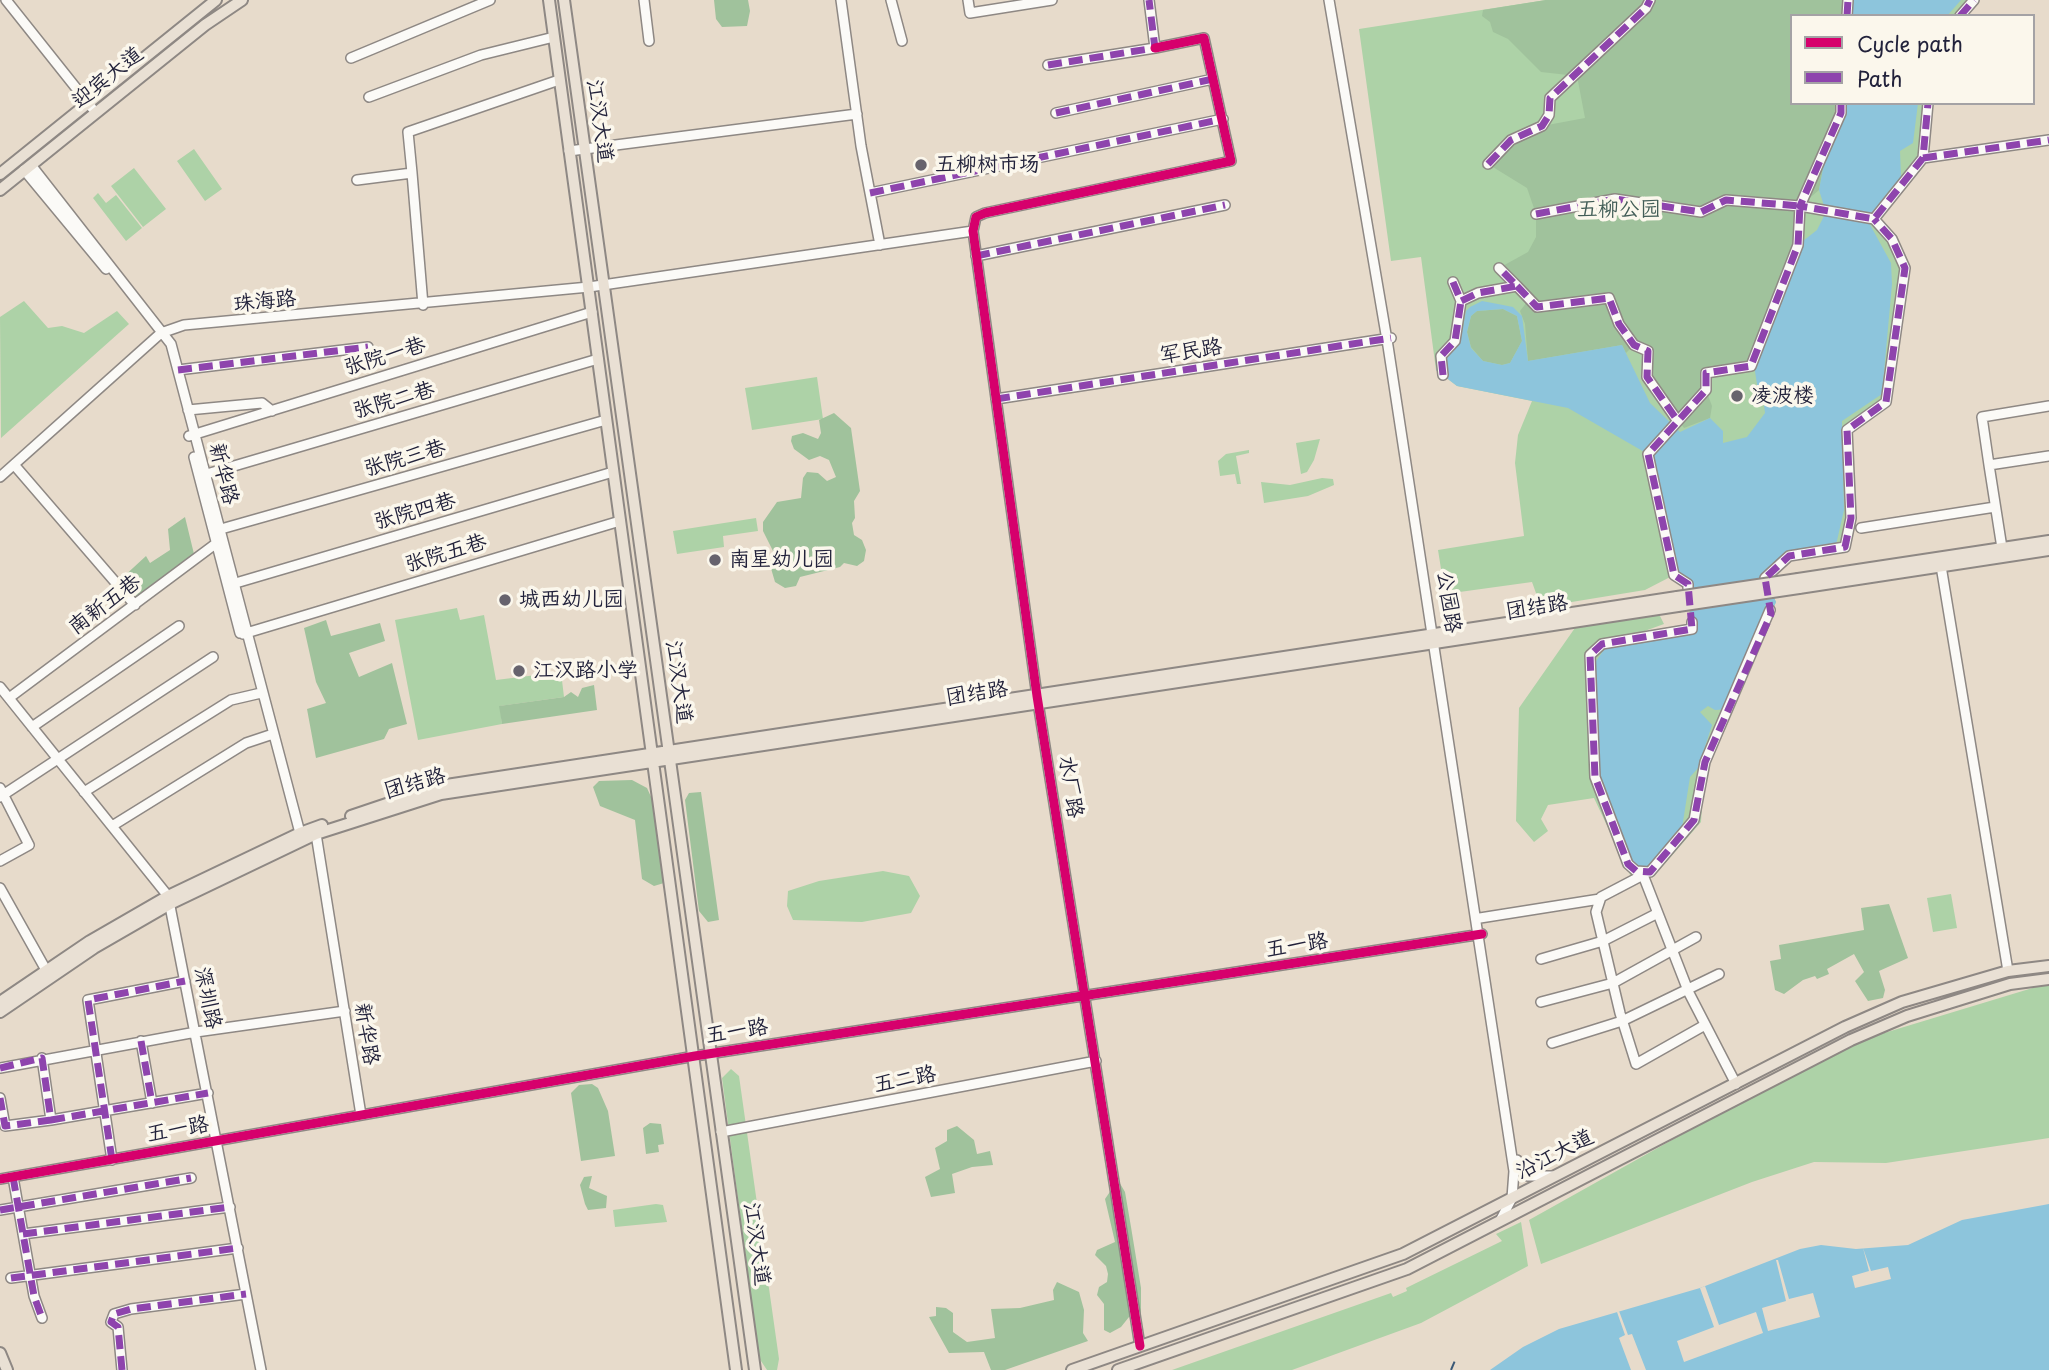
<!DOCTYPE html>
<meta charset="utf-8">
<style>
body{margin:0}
#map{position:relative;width:2049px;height:1370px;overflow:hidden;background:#e7dbcb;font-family:"Playpen Sans",sans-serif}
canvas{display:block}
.legend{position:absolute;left:1790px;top:14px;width:245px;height:91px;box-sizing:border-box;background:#fbf7ec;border:2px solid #a4a2a5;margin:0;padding:9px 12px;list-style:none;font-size:21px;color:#22223b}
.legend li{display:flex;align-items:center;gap:14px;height:35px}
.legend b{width:35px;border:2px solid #a4a2a5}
</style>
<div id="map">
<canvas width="2049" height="1370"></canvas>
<ul class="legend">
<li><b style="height:9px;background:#d6006c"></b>Cycle path</li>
<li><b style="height:9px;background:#8e44ad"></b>Path</li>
</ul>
</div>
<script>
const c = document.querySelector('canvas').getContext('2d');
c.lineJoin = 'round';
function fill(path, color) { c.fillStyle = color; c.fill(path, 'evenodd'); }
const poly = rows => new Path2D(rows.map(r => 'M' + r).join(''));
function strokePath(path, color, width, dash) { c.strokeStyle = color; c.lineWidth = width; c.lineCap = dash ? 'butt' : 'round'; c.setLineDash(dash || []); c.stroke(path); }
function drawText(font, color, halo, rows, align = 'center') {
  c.font = font + ' "Playpen Sans","LXGW WenKai TC",sans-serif'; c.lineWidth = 7; c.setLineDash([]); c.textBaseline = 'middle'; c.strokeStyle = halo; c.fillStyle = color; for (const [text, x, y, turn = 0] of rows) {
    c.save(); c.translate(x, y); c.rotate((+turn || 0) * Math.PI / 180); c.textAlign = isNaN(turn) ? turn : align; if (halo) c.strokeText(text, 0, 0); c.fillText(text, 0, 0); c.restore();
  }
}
fill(poly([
 [1546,0,1974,0,1960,16,1792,16,1792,103,1928,103,1923,158,1874,219,1901,263,1889,395,1847,430,1851,518,1842,543,1780,558,1765,578,1776,602,1705,762,1701,822,1655,875,1632,879,1594,798,1548,805,1541,819,1548,831,1534,842,1516,821,1519,708,1577,625,1658,612,1664,624,1617,641,1690,625,1688,584,1674,575,1645,590,1541,607,1532,582,1445,594,1438,550,1524,536,1515,463,1518,435,1532,401,1457,386,1436,370,1421,257,1391,261,1359,29],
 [194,149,222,189,205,201,177,161],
 [134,168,166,209,143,227,111,186],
 [98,193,106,203,116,195,142,228,126,241,93,198],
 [24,301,48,328,62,326,84,333,117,311,129,324,1,438,0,317],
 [817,377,823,419,752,430,745,388],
 [1320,439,1314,460,1307,472,1301,474,1296,443],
 [1249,450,1249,453,1236,456,1241,484,1237,484,1235,474,1220,476,1218,461,1226,454],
 [1322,478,1333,479,1334,485,1308,496,1264,503,1261,482,1290,485],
 [756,518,758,531,723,536,724,547,677,554,673,531],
 [457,608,460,620,484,615,496,680,561,672,564,697,500,706,502,724,418,740,395,620],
 [883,871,909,876,920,896,911,913,862,922,793,920,787,906,788,891,819,881],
 [1951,894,1957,928,1933,932,1927,898],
 [2049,983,2049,1138,1886,1163,1814,1162,1752,1182,1541,1264,1529,1220,1838,1047],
 [731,1069,739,1076,779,1359,777,1370,767,1370,759,1358,722,1078],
 [656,1204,663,1205,667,1222,615,1227,613,1210],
 [1521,1222,1528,1266,1421,1323,1292,1370,1172,1370,1391,1293,1393,1297,1407,1291,1406,1288,1502,1241,1496,1234]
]), '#add2a7');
fill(poly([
 [714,0,748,0,750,11,747,26,722,27,716,19],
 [1546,0,1854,0,1849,16,1792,16,1792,103,1846,103,1845,116,1830,131,1819,190,1800,206,1798,245,1751,366,1706,373,1706,390,1712,406,1710,418,1684,428,1647,377,1648,351,1634,345,1626,353,1622,345,1528,361,1525,324,1520,311,1527,302,1499,268,1528,252,1536,237,1536,214,1527,188,1488,164,1511,140,1542,126,1585,118,1577,76,1541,72,1508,39,1493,32,1490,22,1482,16,1483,10],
 [1503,309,1517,316,1522,341,1510,363,1502,365,1483,361,1471,347,1467,332,1471,316,1477,311],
 [834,413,851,428,860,491,854,501,855,518,852,523,854,535,862,540,866,550,864,561,857,566,844,563,840,567,800,577,796,586,785,588,775,582,770,565,776,557,763,531,763,522,777,502,801,498,803,478,807,472,818,473,827,481,836,477,829,460,820,456,809,460,794,449,791,441,792,436,803,433,818,439,821,433,819,420],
 [185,517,194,554,137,597,121,579,146,556,150,563,170,550,168,529],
 [326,620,331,636,380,623,385,641,349,653,359,677,392,663,407,724,389,729,384,739,316,758,307,709,326,703,316,682,304,628],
 [594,685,597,710,502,724,499,706,564,697,571,692,578,697,582,688],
 [632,780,647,788,652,799,664,883,654,886,642,879,635,820,600,806,593,787,599,781],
 [701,792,719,920,708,922,699,911,685,800,689,793],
 [1889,904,1908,958,1879,971,1885,990,1883,998,1868,1001,1855,981,1864,972,1854,954,1827,969,1829,974,1817,979,1815,976,1803,980,1784,994,1775,990,1770,961,1781,959,1779,945,1864,930,1861,908],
 [592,1084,598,1088,608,1111,615,1156,581,1161,571,1093,579,1085],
 [661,1124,664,1144,658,1145,659,1152,646,1154,643,1128,650,1123],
 [957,1126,974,1140,977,1154,990,1151,993,1165,972,1167,952,1174,955,1193,931,1197,925,1177,940,1169,935,1148,947,1141,947,1130],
 [592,1176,589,1188,607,1196,606,1208,588,1210,585,1204,580,1185,584,1177],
 [1118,1180,1125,1192,1131,1227,1141,1288,1141,1313,1129,1317,1121,1327,1110,1333,1104,1330,1104,1304,1097,1295,1099,1287,1107,1282,1108,1274,1106,1266,1095,1255,1097,1250,1115,1242,1105,1199],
 [1057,1282,1079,1292,1084,1310,1083,1333,1088,1341,1005,1370,991,1370,984,1352,949,1353,929,1317,936,1316,936,1307,946,1308,953,1313,953,1332,967,1342,995,1338,991,1309,1020,1308,1054,1300,1053,1290]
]), '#a0c29c');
fill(poly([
 [1854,0,1961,0,1947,16,1849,16],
 [1846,103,1918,103,1913,143,1900,151,1901,177,1868,221,1891,263,1892,284,1882,394,1842,421,1844,510,1836,545,1780,558,1765,578,1776,602,1730,709,1715,710,1708,706,1700,712,1712,725,1698,768,1690,777,1682,828,1653,865,1637,869,1608,811,1606,799,1609,796,1598,773,1594,664,1608,644,1692,633,1688,584,1674,575,1653,457,1568,408,1457,386,1436,370,1460,343,1466,311,1470,307,1482,301,1503,305,1513,307,1522,316,1528,361,1622,345,1650,403,1680,432,1710,418,1723,431,1723,443,1747,437,1765,413,1763,397,1759,397,1754,365,1798,245,1817,230,1826,212,1819,190,1830,131,1845,116],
 [1503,309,1517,316,1522,341,1510,363,1502,365,1483,361,1471,348,1467,332,1471,316,1477,311],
 [2049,1204,2049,1370,1490,1370,1523,1347,1559,1329,1700,1288,1800,1249,1821,1245,1856,1249,1908,1245,1962,1220]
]), '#8dc5dc');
fill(poly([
 [1863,1248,1871,1271,1888,1267,1891,1279,1855,1288,1852,1276,1869,1271],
 [1776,1260,1778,1260,1789,1299,1813,1293,1820,1317,1768,1331,1762,1308,1786,1301],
 [1705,1286,1719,1325,1756,1312,1763,1333,1684,1362,1677,1341,1714,1327,1700,1288],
 [1619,1311,1628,1335,1632,1334,1646,1370,1631,1370,1619,1338,1625,1335,1617,1312]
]), '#e7dbcb');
strokePath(poly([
 [1451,1370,1457,1356]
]), '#3a5876', 2, [9, 7]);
const minor = poly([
 [6,0,92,108],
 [644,0,649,41],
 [841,0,861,146,880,245],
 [891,0,902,41],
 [968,0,970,13,1052,0],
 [1329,0,1388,346,1514,1171,1512,1198,1501,1219],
 [1847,16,1848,0],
 [1960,16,1974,0],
 [351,58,490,0],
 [1048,65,1155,48,1149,0],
 [369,97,481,55,554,37],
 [1841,103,1841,113,1800,206,1874,219,1923,158,1928,103],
 [1056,113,1213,79],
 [569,151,857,114],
 [1923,158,2049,140],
 [1488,164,1511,140,1542,126,1549,115,1550,98,1646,8,1650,0],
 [31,165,171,344,300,833],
 [24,170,106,269],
 [412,173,408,132,559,80],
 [357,180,412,173,423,305],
 [870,193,1223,119],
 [1536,214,1615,199,1701,212,1726,200,1800,206,1798,245,1751,366,1706,373,1706,390,1648,454,1674,575,1688,584,1688,588],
 [976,256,1225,205],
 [1453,282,1461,301,1478,293,1517,286,1499,268],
 [1517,286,1537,307,1609,298,1619,324,1634,345,1648,351,1647,377,1677,420],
 [178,370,368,347],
 [1443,375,1441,356,1455,341,1461,301],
 [996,399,1391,338],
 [2049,406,1982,417,1989,465,2049,456],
 [188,410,262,403,272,411],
 [189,436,592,312],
 [194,457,240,633],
 [1989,465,2002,548],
 [16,467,135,605],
 [200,476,598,359],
 [0,477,161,333,184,325,589,287,973,231],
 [1861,528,1995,507],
 [214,531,606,420],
 [1941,566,2008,971],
 [1765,578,1789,556,1845,547,1851,518,1847,430,1886,402,1905,268,1892,239,1874,219],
 [229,585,613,472],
 [1692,622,1692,629,1602,644,1590,655,1595,777,1628,864,1636,871,1650,872,1694,820,1705,762,1770,610],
 [243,634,620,521],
 [0,687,168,896,261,1370],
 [9,698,218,542],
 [32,727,179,626],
 [0,788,29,845,0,861],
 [84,792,231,700,261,693],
 [0,797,213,657],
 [112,826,246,743,273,734],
 [316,834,361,1115],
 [0,888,46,970],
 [1480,918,1600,899],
 [1541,959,1603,941,1656,914],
 [1541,1002,1613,983,1696,937],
 [1705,1025,1636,1064,1620,1013,1596,912,1601,897,1643,875,1689,993,1736,1084],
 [141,1041,152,1103],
 [1552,1043,1622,1021,1719,974],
 [0,1068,196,1032,345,1011],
 [0,1098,5,1126,51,1120,42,1058],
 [51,1120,208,1093],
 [721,1132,1096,1061],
 [112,1160,88,1000,185,981],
 [1517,1160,1521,1171,1528,1176,1552,1176],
 [13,1177,34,1296,42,1318],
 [0,1179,695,1056,1482,934],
 [0,1210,191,1178],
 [23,1234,230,1207],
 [11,1278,238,1248],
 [1140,1346,1037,696,973,231,976,217,985,213,1231,161,1204,38,1155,48],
 [122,1370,118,1327,111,1322,114,1314,131,1309,246,1294]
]);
const major = poly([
 [549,0,736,1370],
 [564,0,755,1370],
 [0,174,216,0],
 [0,190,205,25,242,0],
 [1798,579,2049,541],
 [1799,588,2049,550],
 [351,816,440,786,1677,597],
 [0,1002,90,941,168,896,300,833,322,825],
 [0,1012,94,948,172,903,316,834,441,794,1678,606],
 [0,1353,7,1370],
 [1072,1370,1403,1254,1845,1027,1902,1002,2008,971,2049,966],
 [1118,1370,1407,1269,1851,1040,1907,1016,2010,984,2049,979]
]);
strokePath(minor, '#8e8884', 12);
strokePath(major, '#8e8884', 14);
strokePath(minor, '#fbfaf7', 9);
strokePath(major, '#e9e0d4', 10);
const majorBridge = poly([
 [1677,597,1798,579],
 [1678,606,1799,588]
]);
strokePath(majorBridge, '#8e8884', 14, []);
strokePath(majorBridge, '#e9e0d4', 10);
strokePath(poly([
 [1847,16,1848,0],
 [1960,16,1974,0],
 [1048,65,1155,48,1149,0],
 [1841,103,1841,113,1800,206,1874,219,1923,158,1928,103],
 [1056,113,1213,79],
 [1923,158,2049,140],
 [1488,164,1511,140,1542,126,1549,115,1550,98,1646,8,1650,0],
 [870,193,1223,119],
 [1536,214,1615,199,1701,212,1726,200,1800,206,1798,245,1751,366,1706,373,1706,390,1648,454,1674,575,1688,584,1692,629,1602,644,1590,655,1595,777,1628,864,1636,871,1650,872,1694,820,1705,762,1771,614,1765,578,1789,556,1845,547,1851,518,1847,430,1886,402,1905,268,1892,239,1874,219],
 [976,256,1225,205],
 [1453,282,1461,301,1478,293,1517,286,1499,268],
 [1517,286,1537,307,1609,298,1619,324,1634,345,1648,351,1647,377,1677,420],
 [178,370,368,347],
 [1443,375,1441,356,1455,341,1461,301],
 [996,399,1391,338],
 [141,1041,152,1103],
 [0,1068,42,1058,51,1120,5,1126,0,1098],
 [51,1120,208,1093],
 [112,1160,88,1000,185,981],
 [13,1177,34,1296,42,1318],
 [0,1210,191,1178],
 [23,1234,230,1207],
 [11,1278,238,1248],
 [122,1370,118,1327,111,1322,114,1314,131,1309,246,1294]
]), '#8e44ad', 7, [14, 7]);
strokePath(poly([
 [0,1179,695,1056,1482,934],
 [1140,1346,1037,696,973,231,976,217,985,213,1231,161,1204,38,1155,48]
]), '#d6006c', 9);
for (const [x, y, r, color] of [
 [921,165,7,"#67636d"],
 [1737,396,7,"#67636d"],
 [715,560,7,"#67636d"],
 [505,600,7,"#67636d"],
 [519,671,7,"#67636d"]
]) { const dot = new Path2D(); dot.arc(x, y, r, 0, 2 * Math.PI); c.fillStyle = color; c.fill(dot); strokePath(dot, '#fbf7ec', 2.5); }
drawText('21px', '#22223b', '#fbf7ec', [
 ["迎宾大道",108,78,-39],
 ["江汉大道",599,121,82],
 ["珠海路",265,302,-6],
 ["军民路",1191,352,-9],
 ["张院一巷",385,357,-17],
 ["张院二巷",394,401,-16],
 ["张院三巷",405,459,-16],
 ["新华路",223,474,76],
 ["张院四巷",415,512,-16],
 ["张院五巷",446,554,-17],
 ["公园路",1448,602,81],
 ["南新五巷",105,605,-37],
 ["团结路",1537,608,-9],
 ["江汉大道",678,682,82],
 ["团结路",977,694,-9],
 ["团结路",415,784,-16],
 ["水厂路",1070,787,81],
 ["五一路",1297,946,-9],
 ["深圳路",207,998,78],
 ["五一路",737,1032,-9],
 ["新华路",366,1034,81],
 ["五二路",905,1080,-11],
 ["五一路",178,1130,-10],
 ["沿江大道",1555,1155,-27],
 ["江汉大道",756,1244,82]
]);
drawText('21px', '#22223b', '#fbf7ec', [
 ["五柳树市场",935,165],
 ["凌波楼",1751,396],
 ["南星幼儿园",729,560],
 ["城西幼儿园",519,600],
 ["江汉路小学",533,671]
], 'left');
drawText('21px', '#425d57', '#fbf7ec', [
 ["五柳公园",1619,210]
]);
</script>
